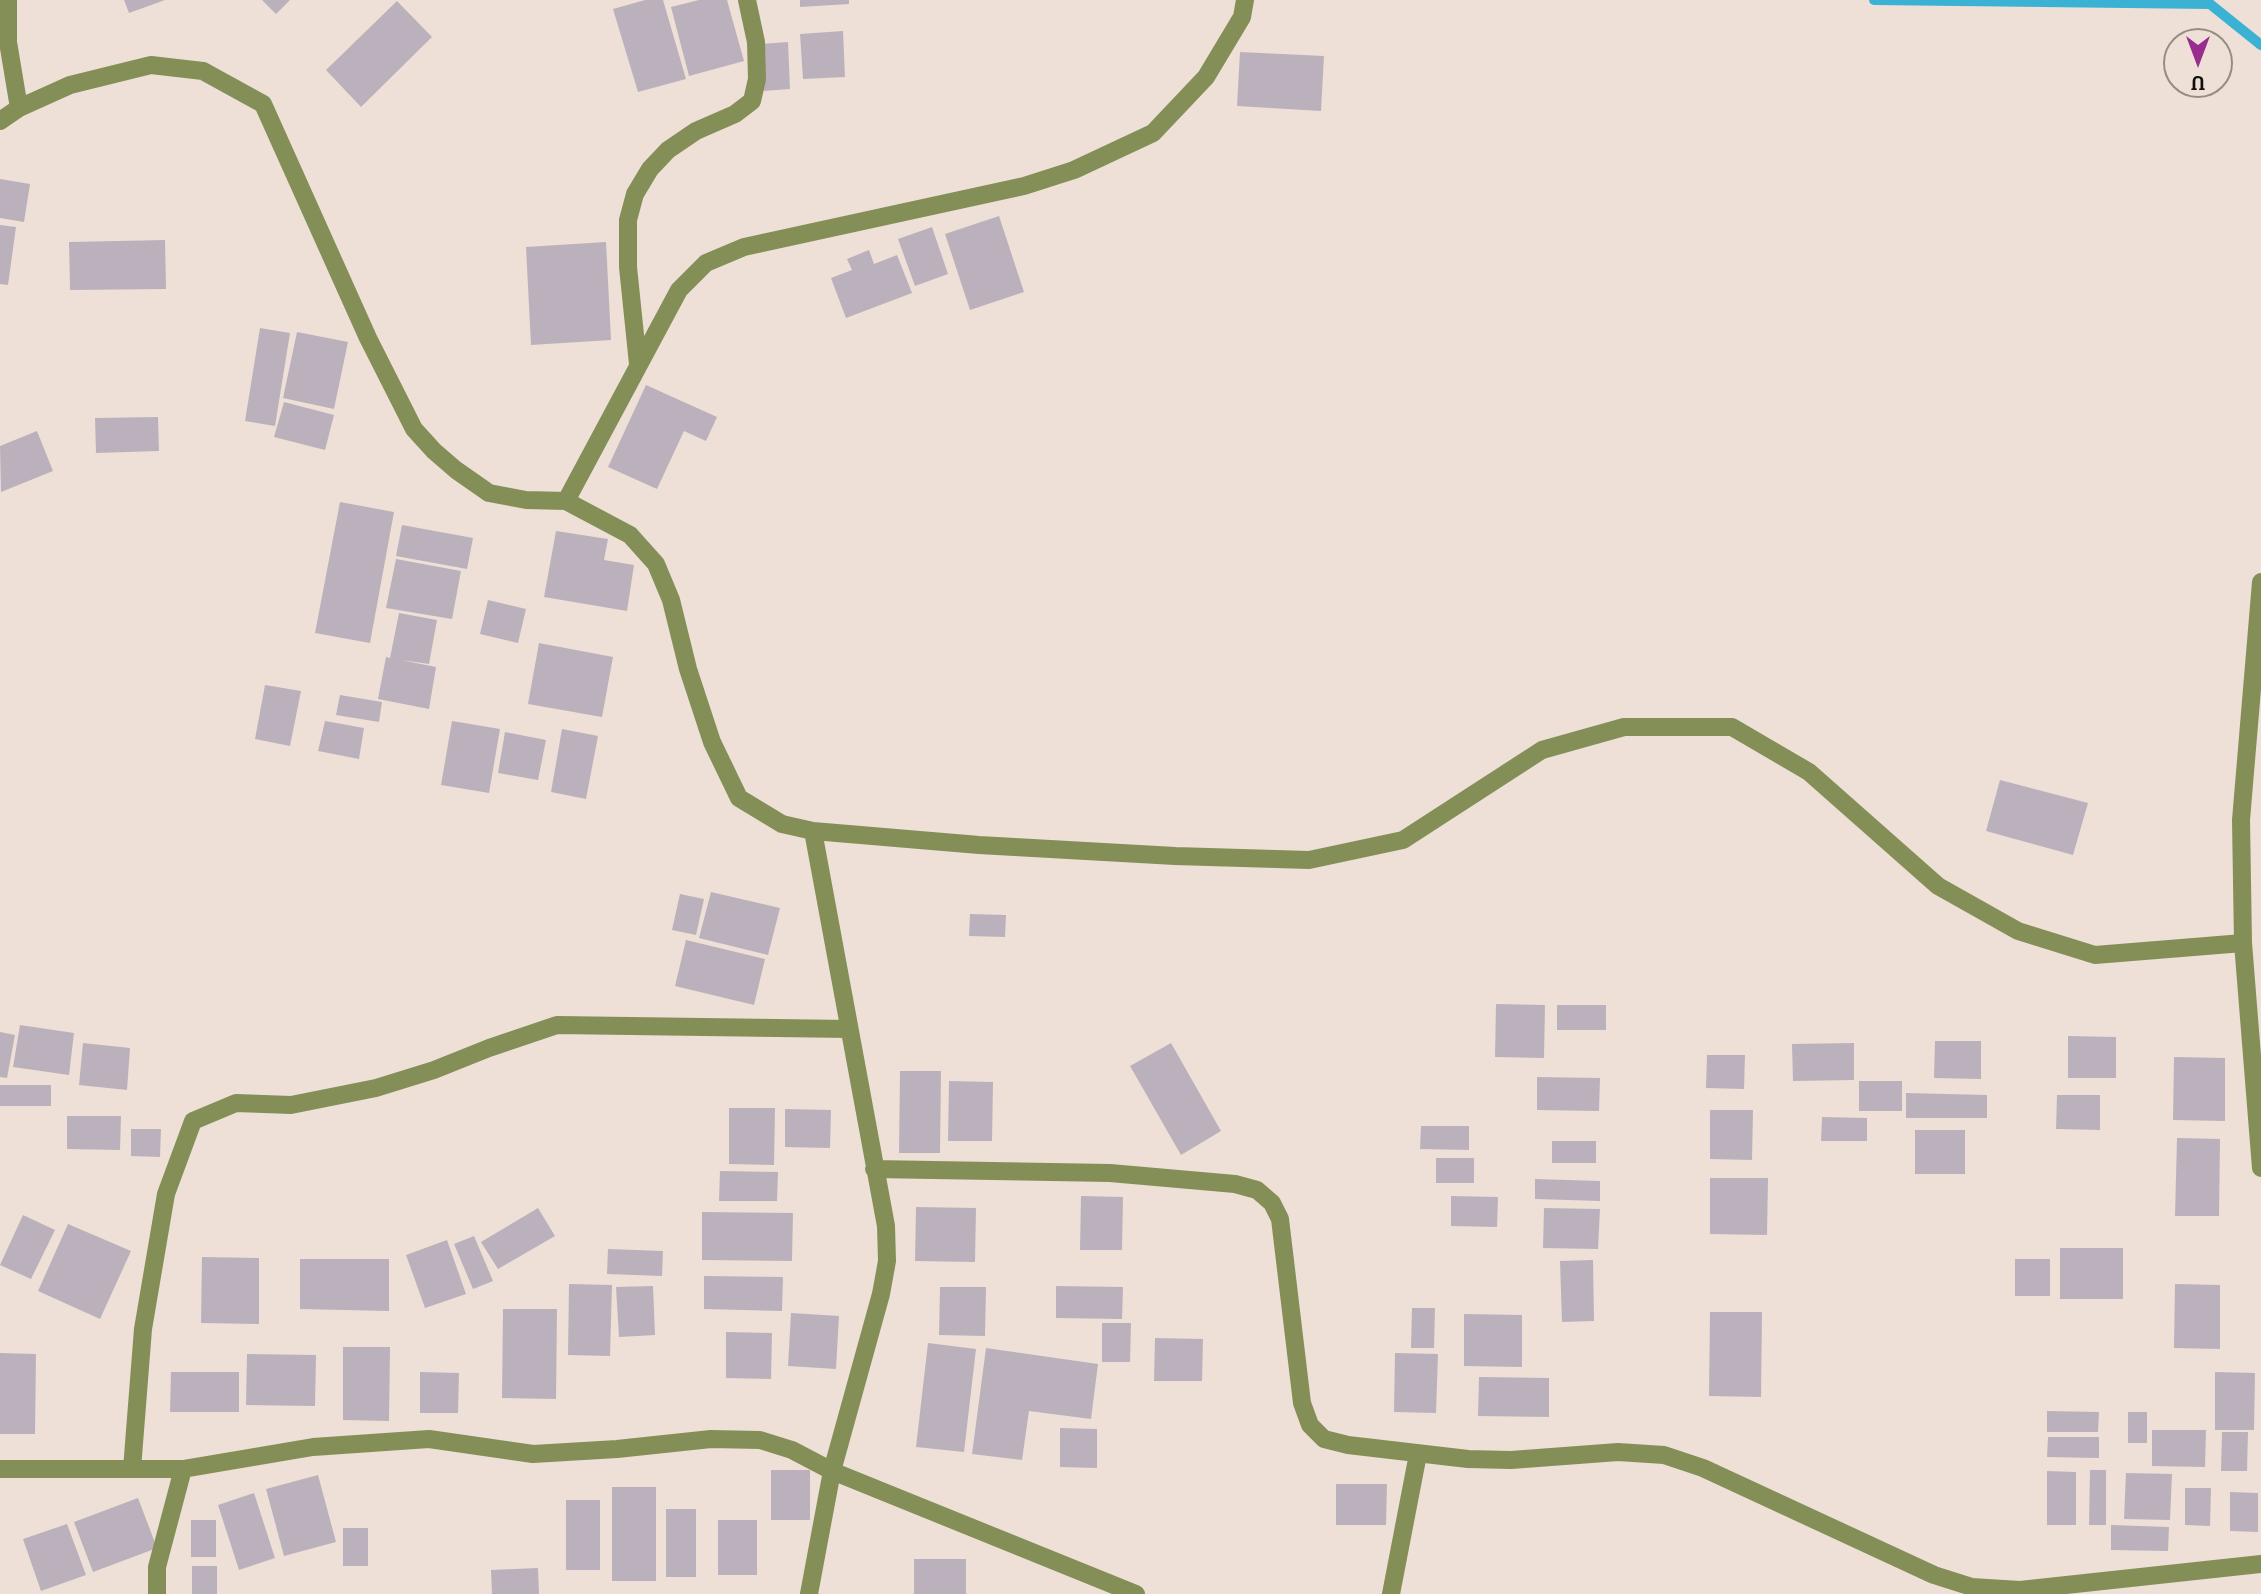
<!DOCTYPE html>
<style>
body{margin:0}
#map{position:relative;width:2261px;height:1594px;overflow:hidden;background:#eee0d6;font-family:Bitter,serif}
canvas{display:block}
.north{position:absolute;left:2163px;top:28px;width:70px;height:70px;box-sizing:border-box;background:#eee0d6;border:2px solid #978c85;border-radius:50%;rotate:180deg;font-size:19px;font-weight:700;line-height:28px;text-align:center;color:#140f0c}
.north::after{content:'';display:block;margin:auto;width:24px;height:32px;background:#982d8f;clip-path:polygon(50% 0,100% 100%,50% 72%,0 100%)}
</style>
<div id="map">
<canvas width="2261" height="1594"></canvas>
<div class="north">U</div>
</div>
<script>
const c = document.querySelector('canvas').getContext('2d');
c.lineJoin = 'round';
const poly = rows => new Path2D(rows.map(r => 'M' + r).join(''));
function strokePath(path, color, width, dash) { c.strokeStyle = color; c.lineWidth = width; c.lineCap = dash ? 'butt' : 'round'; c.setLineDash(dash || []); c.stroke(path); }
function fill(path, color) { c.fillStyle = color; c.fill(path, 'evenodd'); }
strokePath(poly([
 [1874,0,2210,4,2261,45]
]), '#3bb2d3', 10);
fill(poly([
 [124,0,165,0,129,13],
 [262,0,290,0,276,14],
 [645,0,663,0,686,79,638,92,613,9],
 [699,0,727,0,744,61,689,76,671,7],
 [800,0,849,0,849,4,800,7],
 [397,1,432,37,361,107,326,70],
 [843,31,845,77,803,79,800,34],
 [788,42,790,89,763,91,761,44],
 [1240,52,1324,56,1321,111,1237,106],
 [0,179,30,184,24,222,0,218],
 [999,216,1024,292,970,310,945,234],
 [0,225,16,227,8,285,0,284],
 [932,227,948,274,915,286,898,239],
 [165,240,166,289,70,290,69,242],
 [606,242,611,340,531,345,526,247],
 [869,250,874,264,897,255,912,293,846,318,831,278,852,270,847,259],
 [260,328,290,333,275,426,245,421],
 [297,332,348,342,334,409,283,398],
 [646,385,717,417,706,441,684,431,657,489,608,467],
 [284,402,334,415,325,450,274,437],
 [158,417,159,451,96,453,95,418],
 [37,431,53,471,1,492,0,446],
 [340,502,394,512,370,643,315,633],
 [402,525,473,538,467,569,396,556],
 [556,531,608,539,604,560,634,565,627,611,544,597],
 [396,559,461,571,452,619,386,608],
 [488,600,526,609,518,643,480,634],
 [399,613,437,620,429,664,401,660,436,667,429,709,378,699,386,657,390,658],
 [539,643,613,657,602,717,528,704],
 [265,685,301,691,290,746,255,739],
 [340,695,382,702,379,722,336,715],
 [325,721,364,728,359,759,318,751],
 [452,721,500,729,489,793,441,785],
 [562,729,598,736,586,799,551,792],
 [505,732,546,740,538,780,498,773],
 [2000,780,2088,803,2073,855,1986,831],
 [711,892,780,908,768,955,699,938],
 [680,894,704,899,696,935,672,930],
 [970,914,1006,915,1005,937,969,936],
 [686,940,765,959,754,1005,675,986],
 [1496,1004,1545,1005,1544,1058,1495,1057],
 [1557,1005,1606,1005,1606,1030,1557,1030],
 [20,1025,74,1033,69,1075,13,1067],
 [0,1032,15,1035,7,1078,0,1077],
 [2068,1036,2116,1037,2116,1078,2068,1078],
 [1935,1041,1981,1041,1981,1079,1934,1078],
 [83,1043,130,1048,127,1090,79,1085],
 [1171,1043,1221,1131,1181,1155,1130,1066],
 [1854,1043,1854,1080,1793,1081,1792,1044],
 [1707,1055,1745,1055,1744,1089,1706,1088],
 [2174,1057,2225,1058,2225,1121,2173,1120],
 [900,1071,941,1071,940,1153,899,1153],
 [1537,1077,1600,1078,1599,1111,1537,1110],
 [949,1081,993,1082,992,1141,948,1141],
 [1859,1081,1902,1081,1902,1111,1859,1111],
 [0,1085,51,1085,51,1106,0,1106],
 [1906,1093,1987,1095,1987,1118,1906,1118],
 [2057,1095,2100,1095,2100,1130,2056,1129],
 [729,1108,775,1108,774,1165,729,1164],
 [785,1109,831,1110,830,1148,785,1147],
 [1710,1110,1753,1110,1752,1160,1710,1159],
 [67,1116,121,1116,120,1150,67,1149],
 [1822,1117,1867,1118,1867,1141,1821,1141],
 [1421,1126,1469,1126,1469,1150,1420,1149],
 [131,1129,161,1129,160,1157,131,1156],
 [1915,1130,1965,1130,1965,1174,1915,1174],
 [2177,1138,2220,1139,2219,1216,2175,1216],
 [1552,1141,1596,1141,1596,1163,1552,1163],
 [1436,1158,1474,1158,1474,1183,1436,1183],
 [720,1171,778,1172,777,1201,719,1201],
 [1710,1178,1768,1178,1767,1235,1710,1234],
 [1535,1179,1600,1181,1600,1201,1535,1199],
 [1081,1196,1123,1197,1122,1250,1080,1250],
 [1451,1196,1498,1197,1497,1227,1451,1226],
 [916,1207,976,1208,975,1262,915,1261],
 [538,1208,555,1236,498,1269,481,1242],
 [1544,1208,1600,1209,1598,1249,1543,1248],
 [702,1212,793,1213,792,1261,702,1260],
 [23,1215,55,1230,31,1279,0,1265],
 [68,1224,131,1251,100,1319,38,1291],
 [474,1236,493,1281,473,1289,454,1244],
 [447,1240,466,1294,425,1308,406,1255],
 [2060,1248,2123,1248,2123,1299,2060,1299],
 [608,1249,663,1251,662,1276,607,1274],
 [202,1257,259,1258,259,1324,201,1323],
 [300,1259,389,1259,389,1311,300,1309],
 [2015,1259,2050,1259,2050,1296,2015,1296],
 [1593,1260,1594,1321,1562,1322,1560,1261],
 [704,1276,783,1277,782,1311,704,1309],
 [569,1284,612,1285,610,1356,568,1355],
 [2175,1284,2220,1285,2220,1349,2174,1348],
 [653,1286,655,1335,619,1337,616,1287],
 [1056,1286,1123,1287,1122,1319,1056,1318],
 [940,1287,986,1287,985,1336,939,1335],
 [1412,1308,1435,1308,1434,1348,1411,1348],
 [503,1309,557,1309,556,1399,502,1398],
 [1710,1312,1762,1312,1761,1397,1709,1396],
 [791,1313,839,1316,836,1369,788,1366],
 [1464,1314,1522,1315,1522,1367,1464,1366],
 [1102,1323,1131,1323,1130,1362,1102,1362],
 [726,1332,772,1333,771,1379,726,1378],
 [1155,1338,1203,1339,1202,1381,1154,1381],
 [928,1343,976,1349,964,1452,916,1447],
 [343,1347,390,1347,389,1421,343,1420],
 [986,1348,1098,1364,1091,1419,1029,1411,1022,1460,972,1454],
 [0,1353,36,1354,35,1434,0,1434],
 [1395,1353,1438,1354,1436,1413,1394,1412],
 [247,1354,316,1355,315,1406,246,1405],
 [171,1372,239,1372,239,1412,170,1412],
 [420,1372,459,1373,458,1413,420,1413],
 [2215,1372,2255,1373,2254,1430,2215,1430],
 [1479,1377,1549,1378,1549,1417,1478,1416],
 [2047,1411,2099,1412,2098,1432,2047,1432],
 [2128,1412,2147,1412,2147,1443,2128,1443],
 [1060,1428,1097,1429,1097,1468,1060,1467],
 [2152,1430,2206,1430,2205,1467,2152,1466],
 [2222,1432,2248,1432,2247,1471,2221,1471],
 [2048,1437,2099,1437,2099,1458,2047,1457],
 [771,1470,810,1470,810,1520,771,1520],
 [2090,1470,2106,1470,2106,1525,2089,1525],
 [2047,1471,2076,1472,2076,1525,2047,1525],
 [2126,1473,2172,1474,2170,1520,2124,1519],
 [318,1475,336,1542,284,1556,266,1489],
 [1336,1484,1387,1484,1386,1525,1336,1525],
 [612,1487,656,1487,656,1581,612,1581],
 [2185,1488,2211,1488,2210,1526,2185,1525],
 [2230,1492,2258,1493,2258,1532,2230,1531],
 [254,1493,275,1558,239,1570,218,1505],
 [138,1498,157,1548,93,1572,74,1522],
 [566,1500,600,1500,600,1570,566,1570],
 [666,1509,696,1509,696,1577,666,1577],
 [191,1520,216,1520,216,1557,191,1557],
 [718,1520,757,1520,757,1575,718,1575],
 [67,1524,86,1575,41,1591,23,1539],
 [2111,1525,2169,1527,2168,1551,2111,1550],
 [343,1528,368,1528,368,1566,343,1566],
 [914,1559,966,1559,966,1594,914,1594],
 [192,1566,217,1566,217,1594,192,1594],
 [538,1568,539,1594,492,1594,491,1570]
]), '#bbb1bc');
strokePath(poly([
 [8,0,8,42,19,108],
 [0,121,19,108,70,85,151,65,203,71,263,104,368,338,414,429,434,451,456,470,489,493,526,500,566,501,630,535,656,564,671,600,688,669,712,742,739,798,782,824,813,831,979,845,1175,856,1309,860,1403,840,1542,750,1624,727,1732,727,1809,772,1938,886,2018,931,2095,955,2243,943],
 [638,364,628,267,628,220,635,194,650,169,668,150,696,131,735,114,752,101,757,79,756,42,747,0],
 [566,501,679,290,706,263,744,247,1024,186,1074,170,1153,133,1206,77,1242,17,1245,0],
 [2261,582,2241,820,2243,943,2261,1168],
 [874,1169,1110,1173,1235,1184,1257,1190,1272,1203,1280,1219,1302,1403,1310,1425,1324,1439,1348,1445,1468,1459,1511,1460,1618,1452,1664,1455,1703,1468,1934,1575,1972,1587,2020,1590,2261,1564],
 [0,1469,183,1469,313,1447,429,1439,533,1454,617,1449,711,1439,760,1440,792,1450,832,1471,1136,1594],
 [132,1469,143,1329,166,1194,193,1121,236,1103,291,1105,376,1088,434,1070,489,1048,557,1025,849,1029],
 [157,1594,157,1567,183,1469],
 [809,1594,832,1471,881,1294,887,1261,886,1226,813,831],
 [1391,1594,1418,1454]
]), '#848f58', 18);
</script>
